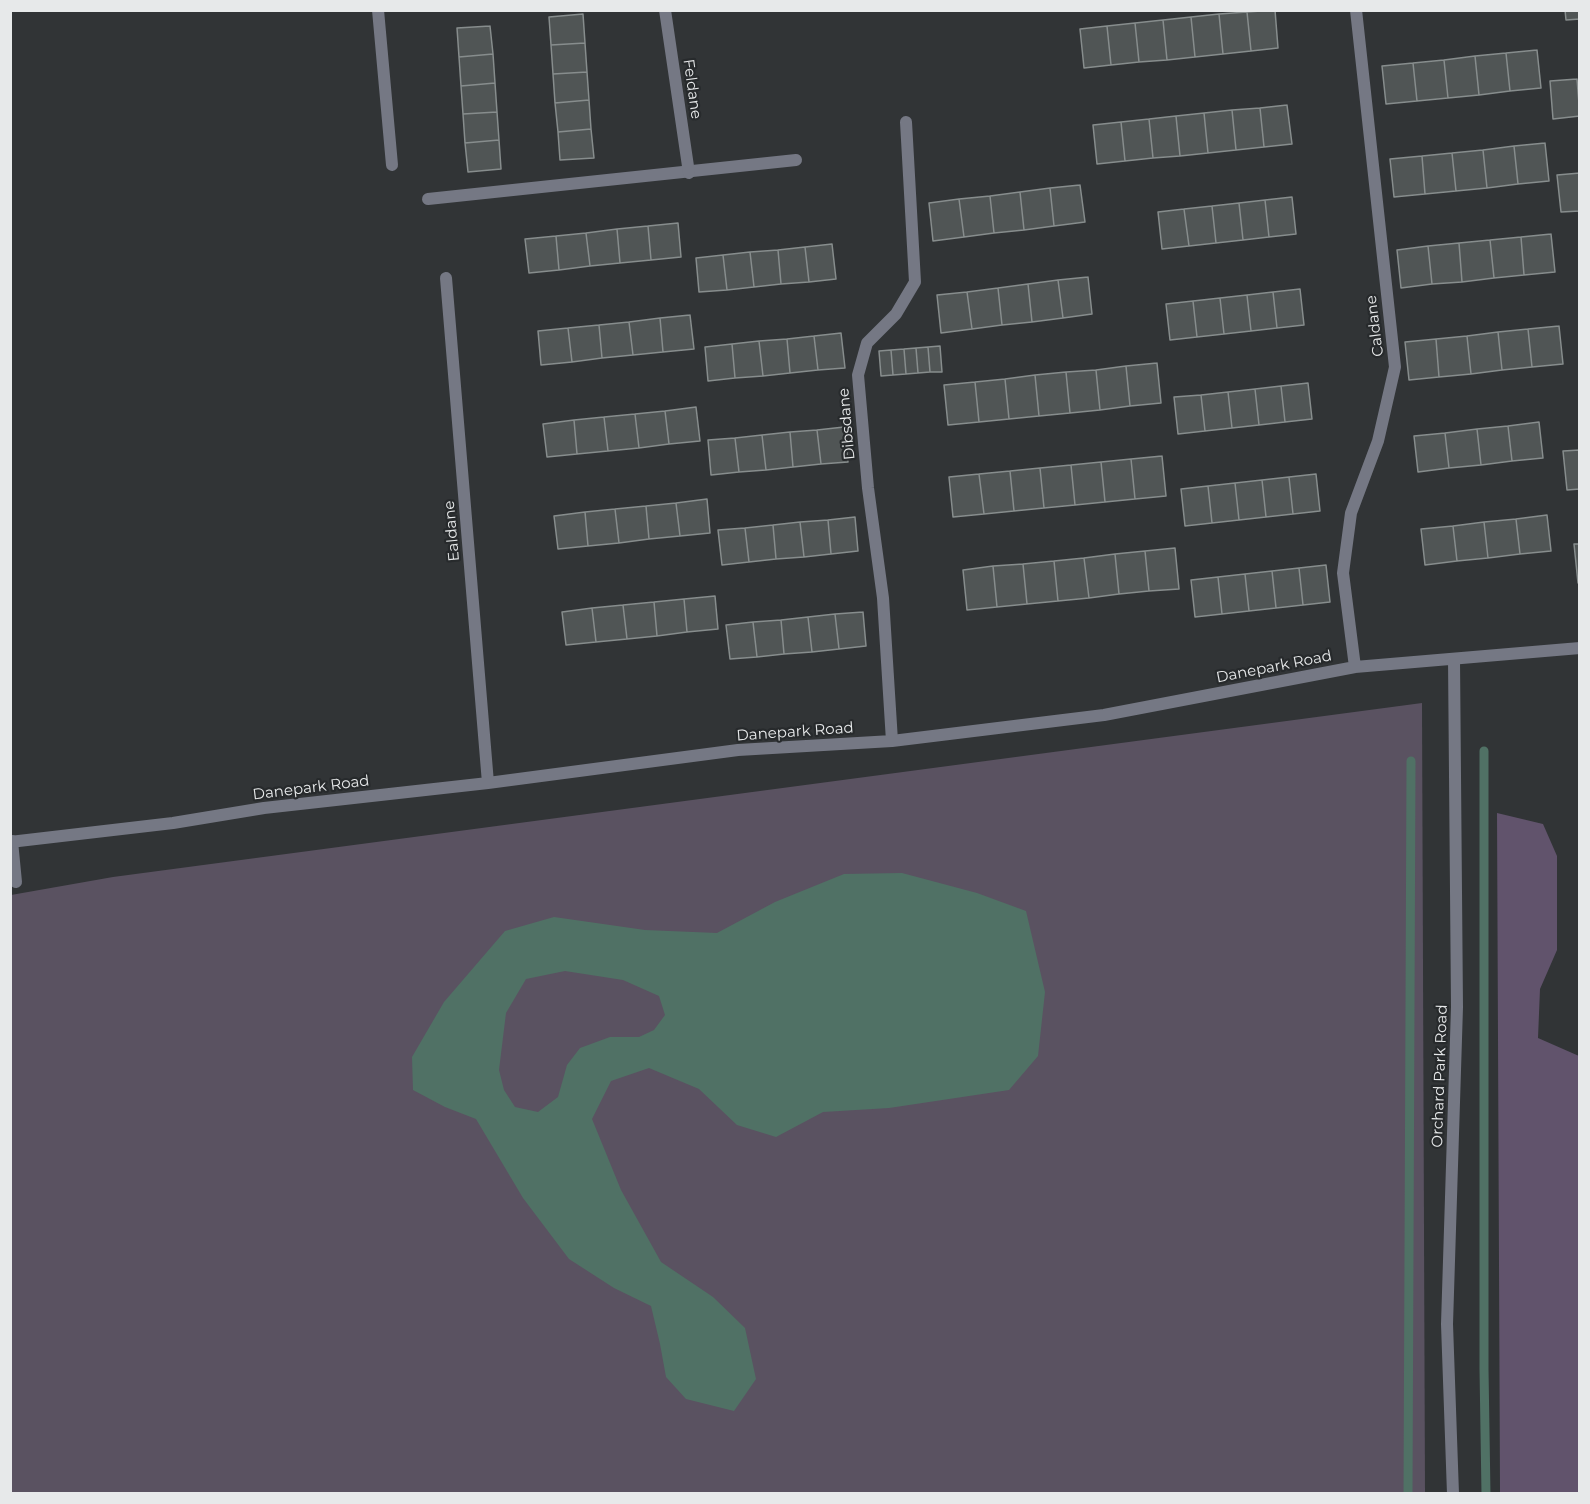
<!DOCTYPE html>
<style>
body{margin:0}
#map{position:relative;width:1590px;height:1504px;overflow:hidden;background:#313436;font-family:Montserrat,sans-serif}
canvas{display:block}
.frame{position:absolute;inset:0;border:12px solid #e7e9ea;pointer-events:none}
</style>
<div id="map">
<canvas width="1590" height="1504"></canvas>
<div class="frame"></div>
</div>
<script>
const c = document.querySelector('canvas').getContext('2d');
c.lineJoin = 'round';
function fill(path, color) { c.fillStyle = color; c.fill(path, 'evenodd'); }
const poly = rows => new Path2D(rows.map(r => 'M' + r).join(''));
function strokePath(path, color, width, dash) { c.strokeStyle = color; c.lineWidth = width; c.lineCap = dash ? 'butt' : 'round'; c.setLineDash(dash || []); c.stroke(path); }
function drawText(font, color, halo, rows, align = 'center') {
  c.font = font + ' Montserrat,sans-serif'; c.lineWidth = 4.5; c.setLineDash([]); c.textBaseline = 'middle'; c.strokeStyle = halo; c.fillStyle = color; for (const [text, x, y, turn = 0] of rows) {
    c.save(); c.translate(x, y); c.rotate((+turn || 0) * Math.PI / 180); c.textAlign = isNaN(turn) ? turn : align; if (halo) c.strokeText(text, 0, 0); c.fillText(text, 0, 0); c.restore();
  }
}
fill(poly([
 [1422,703,1425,1493,11,1494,11,895,113,877]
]), '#5a5261');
fill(poly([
 [1497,813,1543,824,1557,856,1557,950,1540,989,1538,1038,1579,1056,1579,1493,1500,1493]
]), '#61536c');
fill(poly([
 [902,873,977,893,1026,911,1045,992,1038,1056,1009,1090,889,1108,823,1112,776,1137,737,1125,699,1089,649,1068,611,1081,592,1119,621,1190,661,1262,713,1297,745,1328,756,1379,734,1411,686,1399,666,1377,660,1344,651,1306,614,1288,569,1259,523,1198,476,1119,445,1107,413,1090,412,1057,444,1002,505,931,554,917,645,930,717,933,775,902,844,874],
 [565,971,623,980,659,996,665,1015,654,1030,639,1037,610,1037,580,1048,567,1065,558,1097,538,1112,515,1107,504,1090,499,1070,506,1013,526,979]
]), '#507165');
strokePath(poly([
 [1484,751,1484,1369,1486,1494],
 [1408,1494,1411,761]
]), '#507165', 9);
const building = poly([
 [1275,10,1278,48,1251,51,1247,12,1275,10],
 [1565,10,1580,10,1580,19,1566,20,1565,10],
 [1247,12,1251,51,1223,54,1219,14,1247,12],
 [583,14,585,43,551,45,549,17,583,14],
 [1219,14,1223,54,1195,57,1191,17,1219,14],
 [1191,17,1195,57,1167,60,1163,20,1191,17],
 [1163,20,1167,60,1139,62,1135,23,1163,20],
 [1135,23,1139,62,1111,65,1107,26,1135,23],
 [490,26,493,54,459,57,457,28,490,26],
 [1107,26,1111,65,1084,68,1080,29,1107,26],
 [585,43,587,72,553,74,551,45,585,43],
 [1537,50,1541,88,1510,91,1506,53,1537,50],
 [1506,53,1510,91,1479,95,1475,56,1506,53],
 [493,54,495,83,461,86,459,57,493,54],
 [1475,56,1479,95,1448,98,1444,60,1475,56],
 [1444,60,1448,98,1417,101,1413,63,1444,60],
 [1413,63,1417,101,1386,104,1382,66,1413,63],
 [587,72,589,100,555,103,553,74,587,72],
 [1577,79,1580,116,1553,119,1550,81,1577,79],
 [495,83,497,112,463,114,461,86,495,83],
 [589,100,591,129,558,132,555,103,589,100],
 [1287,105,1292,144,1264,147,1260,108,1287,105],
 [1260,108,1264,147,1236,150,1232,110,1260,108],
 [1232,110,1236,150,1208,153,1204,113,1232,110],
 [497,112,499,140,465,143,463,114,497,112],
 [1204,113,1208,153,1180,156,1176,116,1204,113],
 [1176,116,1180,156,1153,158,1149,119,1176,116],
 [1149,119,1153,158,1125,161,1121,122,1149,119],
 [1121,122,1125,161,1097,164,1093,125,1121,122],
 [591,129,594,158,560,160,558,132,591,129],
 [499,140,501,169,468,172,465,143,499,140],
 [1545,143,1549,181,1518,184,1514,146,1545,143],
 [1514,146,1518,184,1487,188,1483,150,1514,146],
 [1483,150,1487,188,1456,191,1452,153,1483,150],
 [1452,153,1456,191,1425,194,1422,156,1452,153],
 [1422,156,1425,194,1394,197,1390,159,1422,156],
 [1580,173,1580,211,1561,212,1557,175,1580,173],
 [1080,185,1085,222,1054,226,1050,188,1080,185],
 [1050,188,1054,226,1024,230,1020,192,1050,188],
 [1020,192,1024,230,994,233,990,196,1020,192],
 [990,196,994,233,964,237,959,199,990,196],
 [1292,197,1296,234,1269,237,1265,200,1292,197],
 [959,199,964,237,933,241,929,203,959,199],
 [1265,200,1269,237,1243,240,1239,203,1265,200],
 [1239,203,1243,240,1216,243,1212,206,1239,203],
 [1212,206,1216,243,1189,246,1184,209,1212,206],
 [1184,209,1189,246,1162,249,1158,212,1184,209],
 [678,223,681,257,651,260,648,226,678,223],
 [648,226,651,260,620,263,617,229,648,226],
 [617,229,620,263,590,266,586,233,617,229],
 [586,233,590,266,559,270,556,236,586,233],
 [1551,234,1555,272,1524,275,1521,237,1551,234],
 [556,236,559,270,529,273,525,239,556,236],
 [1521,237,1524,275,1494,278,1490,240,1521,237],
 [1490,240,1494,278,1462,282,1459,243,1490,240],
 [1459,243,1462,282,1432,284,1428,246,1459,243],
 [832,244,836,279,809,282,805,247,832,244],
 [1428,246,1432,284,1401,288,1397,250,1428,246],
 [805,247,809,282,781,284,778,250,805,247],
 [778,250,781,284,754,287,750,252,778,250],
 [750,252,754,287,727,290,723,255,750,252],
 [723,255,727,290,699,292,696,258,723,255],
 [1088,277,1092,314,1063,318,1058,280,1088,277],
 [1058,280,1063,318,1032,322,1028,284,1058,280],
 [1028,284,1032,322,1002,325,998,288,1028,284],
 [998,288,1002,325,972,329,967,292,998,288],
 [1300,289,1304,325,1277,328,1273,292,1300,289],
 [967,292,972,329,941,333,937,295,967,292],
 [1273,292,1277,328,1251,331,1247,295,1273,292],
 [1247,295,1251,331,1224,334,1220,298,1247,295],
 [1220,298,1224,334,1197,337,1193,301,1220,298],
 [1193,301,1197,337,1170,340,1166,304,1193,301],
 [690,315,694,349,663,352,660,318,690,315],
 [660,318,663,352,633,355,629,322,660,318],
 [629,322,633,355,602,358,599,325,629,322],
 [599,325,602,358,572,362,568,328,599,325],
 [1559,326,1563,364,1532,367,1528,329,1559,326],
 [568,328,572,362,541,365,538,331,568,328],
 [1528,329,1532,367,1502,370,1498,332,1528,329],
 [1498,332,1502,370,1471,374,1467,336,1498,332],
 [841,333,845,368,818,370,814,336,841,333],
 [814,336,818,370,790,373,787,339,814,336],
 [1467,336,1471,374,1439,377,1436,339,1467,336],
 [787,339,790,373,763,376,759,341,787,339],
 [1436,339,1439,377,1409,380,1405,342,1436,339],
 [759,341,763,376,735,378,732,344,759,341],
 [732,344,735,378,708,381,705,347,732,344],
 [940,346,942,372,930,372,928,347,940,346],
 [928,347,930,372,918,373,916,348,928,347],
 [916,348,918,373,906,374,904,349,916,348],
 [904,349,906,374,893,375,891,350,904,349],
 [891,350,893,375,881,376,879,351,891,350],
 [1157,363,1161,403,1130,406,1126,366,1157,363],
 [1126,366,1130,406,1100,410,1096,370,1126,366],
 [1096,370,1100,410,1070,413,1066,372,1096,370],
 [1066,372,1070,413,1039,416,1035,375,1066,372],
 [1035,375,1039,416,1009,419,1005,379,1035,375],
 [1005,379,1009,419,979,422,975,382,1005,379],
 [975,382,979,422,948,425,944,385,975,382],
 [1308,383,1312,419,1285,422,1281,386,1308,383],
 [1281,386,1285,422,1259,425,1255,389,1281,386],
 [1255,389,1259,425,1232,428,1228,392,1255,389],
 [1228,392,1232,428,1205,431,1201,395,1228,392],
 [1201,395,1205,431,1178,434,1174,397,1201,395],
 [696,407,700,441,669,444,665,411,696,407],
 [665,411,669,444,639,448,635,414,665,411],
 [635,414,639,448,608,451,604,417,635,414],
 [604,417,608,451,577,454,574,420,604,417],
 [574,420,577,454,547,457,543,424,574,420],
 [1539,422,1543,458,1512,461,1508,426,1539,422],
 [1508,426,1512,461,1481,465,1477,429,1508,426],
 [844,427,848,462,821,464,817,430,844,427],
 [1477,429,1481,465,1449,468,1445,433,1477,429],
 [817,430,821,464,793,467,790,432,817,430],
 [790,432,793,467,766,470,762,435,790,432],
 [1445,433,1449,468,1418,472,1414,436,1445,433],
 [762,435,766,470,739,472,735,438,762,435],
 [735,438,739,472,711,475,708,440,735,438],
 [1580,450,1580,489,1567,490,1563,451,1580,450],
 [1162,456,1166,496,1135,499,1131,459,1162,456],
 [1131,459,1135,499,1105,502,1101,462,1131,459],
 [1101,462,1105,502,1075,505,1071,465,1101,462],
 [1071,465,1075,505,1044,508,1040,468,1071,465],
 [1040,468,1044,508,1014,511,1010,471,1040,468],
 [1010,471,1014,511,984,514,979,474,1010,471],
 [979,474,984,514,953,517,949,477,979,474],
 [1316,474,1320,511,1293,514,1289,477,1316,474],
 [1289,477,1293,514,1266,517,1262,480,1289,477],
 [1262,480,1266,517,1239,520,1235,483,1262,480],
 [1235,483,1239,520,1212,523,1208,486,1235,483],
 [1208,486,1212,523,1185,526,1181,489,1208,486],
 [707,499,710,533,680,536,676,503,707,499],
 [676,503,680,536,649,539,646,506,676,503],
 [646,506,649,539,619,543,615,509,646,506],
 [615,509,619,543,588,546,585,512,615,509],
 [585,512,588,546,558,549,554,516,585,512],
 [1547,515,1551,551,1520,554,1516,519,1547,515],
 [855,517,858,551,831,554,828,520,855,517],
 [1516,519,1520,554,1488,558,1484,522,1516,519],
 [828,520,831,554,804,557,800,522,828,520],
 [800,522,804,557,776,559,773,525,800,522],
 [1484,522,1488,558,1457,561,1453,526,1484,522],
 [773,525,776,559,749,562,745,528,773,525],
 [1453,526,1457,561,1425,565,1421,529,1453,526],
 [745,528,749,562,722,565,718,530,745,528],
 [1574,544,1580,544,1580,583,1578,583,1574,544],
 [1175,548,1179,589,1149,591,1145,551,1175,548],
 [1145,551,1149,591,1119,594,1115,554,1145,551],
 [1115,554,1119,594,1089,598,1084,558,1115,554],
 [1084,558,1089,598,1058,601,1054,561,1084,558],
 [1054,561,1058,601,1027,604,1023,564,1054,561],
 [1023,564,1027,604,997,607,993,566,1023,564],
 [1326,565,1330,602,1303,605,1299,568,1326,565],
 [993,566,997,607,967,610,963,570,993,566],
 [1299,568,1303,605,1276,608,1272,571,1299,568],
 [1272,571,1276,608,1249,611,1245,574,1272,571],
 [1245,574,1249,611,1222,614,1218,577,1245,574],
 [1218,577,1222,614,1195,617,1191,580,1218,577],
 [715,596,718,629,687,632,684,599,715,596],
 [684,599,687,632,657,636,654,602,684,599],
 [654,602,657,636,627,639,623,605,654,602],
 [623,605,627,639,596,642,592,608,623,605],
 [592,608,596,642,566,645,562,612,592,608],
 [863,612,866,646,839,649,835,614,863,612],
 [835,614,839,649,812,652,808,617,835,614],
 [808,617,812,652,784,654,781,620,808,617],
 [781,620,784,654,757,657,753,622,781,620],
 [753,622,757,657,730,659,726,625,753,622]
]);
fill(building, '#505555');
strokePath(building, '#878d8d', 1.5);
strokePath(poly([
 [428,199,796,160],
 [12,841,16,882]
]), '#757884', 12);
strokePath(poly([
 [378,10,392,165],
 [665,10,689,173],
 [446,278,488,783],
 [1355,667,1343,573,1351,513,1378,441,1395,367,1356,10],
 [892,741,883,598,868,488,858,375,867,343,896,314,915,282,906,122],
 [10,842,173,823,264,808,488,783,738,750,892,741,1104,715,1355,667,1580,648],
 [1453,1494,1447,1324,1457,1007,1454,659]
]), '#757884', 12);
drawText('15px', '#e7e9ea', '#272a2c', [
 ["Feldane",692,89,82],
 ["Caldane",1375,326,-97],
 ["Dibsdane",847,424,-95],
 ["Ealdane",452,531,-95],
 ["Danepark Road",1274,667,-11],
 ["Danepark Road",795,732,-4],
 ["Danepark Road",311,788,-7],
 ["Orchard Park Road",1440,1076,-88]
]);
</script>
